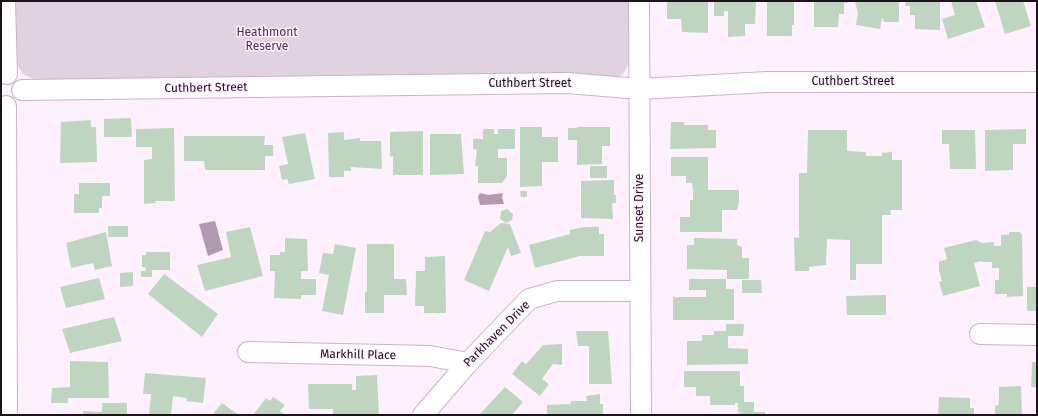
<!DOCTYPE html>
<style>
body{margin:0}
#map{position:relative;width:1038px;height:416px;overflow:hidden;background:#fff0fe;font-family:"Fira Sans",sans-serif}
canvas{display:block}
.frame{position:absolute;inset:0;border:2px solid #1c131c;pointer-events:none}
</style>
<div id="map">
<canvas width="1038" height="416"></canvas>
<div class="frame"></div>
</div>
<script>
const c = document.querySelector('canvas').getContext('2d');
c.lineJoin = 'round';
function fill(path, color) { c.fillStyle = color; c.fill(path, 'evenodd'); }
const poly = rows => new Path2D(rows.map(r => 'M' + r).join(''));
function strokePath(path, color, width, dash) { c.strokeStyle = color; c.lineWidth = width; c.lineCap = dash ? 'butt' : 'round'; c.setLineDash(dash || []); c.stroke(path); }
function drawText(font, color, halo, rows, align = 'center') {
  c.font = font + ' "Fira Sans",sans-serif'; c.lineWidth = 3; c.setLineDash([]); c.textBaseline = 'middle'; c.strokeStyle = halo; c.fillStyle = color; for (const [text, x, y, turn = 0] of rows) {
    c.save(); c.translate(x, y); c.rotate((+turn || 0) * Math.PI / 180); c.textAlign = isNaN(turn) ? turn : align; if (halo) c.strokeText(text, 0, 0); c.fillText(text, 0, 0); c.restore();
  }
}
fill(poly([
 [15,1,630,1,630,61,624,73,614,79,40,81,24,75,15,62]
]), '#e1d2e0');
fill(poly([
 [480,193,488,195,503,193,502,197,504,204,480,205,478,197],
 [215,221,223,250,208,256,199,224]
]), '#b19ab0');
fill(poly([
 [667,1,708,1,708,33,682,32,681,19,667,19],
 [714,1,756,1,755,24,745,24,745,36,728,37,728,11,724,11,724,16,714,16],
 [767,1,794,1,794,25,792,25,792,36,767,36],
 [814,1,847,1,848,3,844,3,844,14,839,14,838,27,814,27],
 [855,1,899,1,899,22,884,22,883,18,882,19,880,29,856,25,858,14],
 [906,1,940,1,940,30,915,29,915,15,910,15,910,6,905,6],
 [951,1,976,1,985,27,948,39,942,19,955,15],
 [995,1,1023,1,1031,26,1005,34],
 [131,118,132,137,104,137,104,119],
 [91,120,91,127,96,127,97,162,60,163,61,122],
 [671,122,684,122,684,125,708,125,708,130,716,130,716,148,670,149],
 [520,127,542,127,542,137,558,137,558,162,542,162,542,186,520,187],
 [577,127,610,127,610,146,602,146,602,164,577,165,577,140,568,140,568,128,577,128],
 [174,128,175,201,155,201,156,203,144,204,144,160,152,159,152,147,136,147,136,129],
 [483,129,494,129,494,134,498,134,498,129,515,129,515,149,498,149,498,158,507,158,507,176,502,183,478,183,478,166,475,166,477,150,473,149,473,139,483,139],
 [1026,129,1026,144,1013,144,1013,170,985,171,985,130],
 [808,130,847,130,847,151,866,152,866,156,882,156,882,153,892,152,892,160,902,160,902,210,890,210,891,215,882,215,882,264,856,264,856,280,850,280,850,240,827,239,826,265,809,267,809,271,795,271,794,237,799,238,799,173,807,173],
 [942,130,975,130,976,169,950,169,949,144,942,144],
 [423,131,423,175,393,175,393,156,390,157,390,132],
 [344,132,344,140,360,138,360,141,381,141,382,169,351,167,351,171,344,171,344,177,329,177,328,133],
 [305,133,315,179,289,184,287,179,282,180,279,166,288,164,282,137],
 [430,134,461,134,464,174,430,175],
 [184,136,265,136,264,145,273,145,273,156,265,156,265,170,205,170,204,161,184,161],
 [671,157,708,157,708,190,739,190,739,202,737,210,722,210,722,232,680,232,680,217,690,217,690,200,693,200,693,190,692,183,686,183,686,176,671,176],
 [590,166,607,166,607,178,590,178],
 [614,180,614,195,616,195,616,203,612,203,613,219,581,218,581,181],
 [79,183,110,183,110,196,102,196,102,208,99,208,99,213,74,213,74,194,79,194],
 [520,191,527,191,527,197,521,197],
 [507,209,513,214,512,220,506,223,500,219,501,211],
 [501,223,510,224,521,253,511,256,508,247,489,291,464,280,485,231,490,232],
 [108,226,128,226,128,237,108,237],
 [250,227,263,276,205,291,197,265,231,257,226,232],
 [584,227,599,227,599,234,604,234,604,256,580,256,535,268,529,245,570,234,570,230],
 [106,232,112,266,95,270,93,263,71,268,66,243],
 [1009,232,1020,232,1022,235,1023,296,1007,297,1007,294,995,294,995,280,999,280,999,268,992,268,992,262,982,262,982,261,974,263,980,286,943,296,939,282,942,281,939,271,939,262,947,259,944,248,976,240,982,243,994,242,994,246,1001,246,1001,235,1009,235],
 [285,238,307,239,308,271,301,271,301,279,316,279,316,295,301,295,301,299,274,298,275,271,270,271,270,255,280,255,280,252,285,252],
 [694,238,737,239,737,245,742,247,742,258,749,258,749,279,727,279,727,270,687,269,687,245,694,245],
 [335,244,356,248,343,315,322,311,329,275,319,273,323,253,333,254],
 [367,244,394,244,394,279,406,279,407,295,384,295,384,313,365,313,365,292,367,292],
 [146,252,170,252,170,270,152,270,152,277,141,277,141,271,146,271,145,267,142,267,142,255,146,255],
 [445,256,446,313,424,313,424,306,415,306,416,271,425,271,425,257],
 [133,272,133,286,120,287,120,273],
 [164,274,218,314,202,337,148,294],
 [99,278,105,299,66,308,60,287],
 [689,279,726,279,726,289,734,289,734,320,673,320,673,297,706,297,706,290,689,290],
 [742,280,761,280,762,293,742,293],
 [1027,287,1037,287,1037,311,1027,311],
 [886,295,886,315,847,315,846,296],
 [114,317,122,341,70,353,62,329],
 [726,324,744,324,743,336,728,336,728,348,748,349,748,364,687,365,687,341,702,341,702,335,714,335,714,331,726,331],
 [576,331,608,331,612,384,589,384,589,346,578,346],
 [562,344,562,365,553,364,542,379,549,384,540,396,512,374,522,361,526,364,543,345],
 [70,361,108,362,109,398,68,398,68,403,51,403,52,388,70,387],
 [1032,362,1037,362,1037,387,1031,387],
 [684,371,740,371,740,386,744,386,744,402,754,402,754,412,765,412,765,415,740,415,739,413,744,412,738,412,738,403,735,403,735,405,710,405,710,396,696,396,696,387,684,387],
 [145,373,206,378,203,403,186,401,187,398,173,396,171,415,149,415,151,394,143,394],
 [377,375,379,415,333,415,333,409,309,409,308,384,352,384,352,390,356,390,356,376],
 [1021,386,1022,415,995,415,995,406,999,405,999,387],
 [505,387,523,402,512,415,479,415],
 [600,394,600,404,603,404,603,415,547,415,547,405,571,404,571,401,587,401,586,396],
 [273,397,285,405,280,411,285,415,253,415,266,398,270,401],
 [939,397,970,398,970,408,974,408,974,415,938,415],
 [102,403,127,403,127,415,83,415,83,411,102,412],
 [222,403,239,415,212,415]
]), '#bed6bf');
const street = poly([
 [5,1,7,74],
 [639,1,641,415],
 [22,90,567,83,640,89,767,82,1037,82],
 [6,106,7,415],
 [980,334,1037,335],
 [248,352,430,356,468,363],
 [423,415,468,363,529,299,557,291,640,291]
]);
strokePath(street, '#cbb3ca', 22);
strokePath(street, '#fff', 20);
drawText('12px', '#502f50', '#fff0fe', [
 ["Heathmont",267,33],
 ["Reserve",267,47]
]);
drawText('12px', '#1c131c', '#fff0fe', [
 ["Cuthbert Street",853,82],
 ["Cuthbert Street",530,84],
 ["Cuthbert Street",206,88,-1],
 ["Sunset Drive",640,208,-90],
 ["Parkhaven Drive",497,334,-45],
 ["Markhill Place",358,355,1]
]);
</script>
